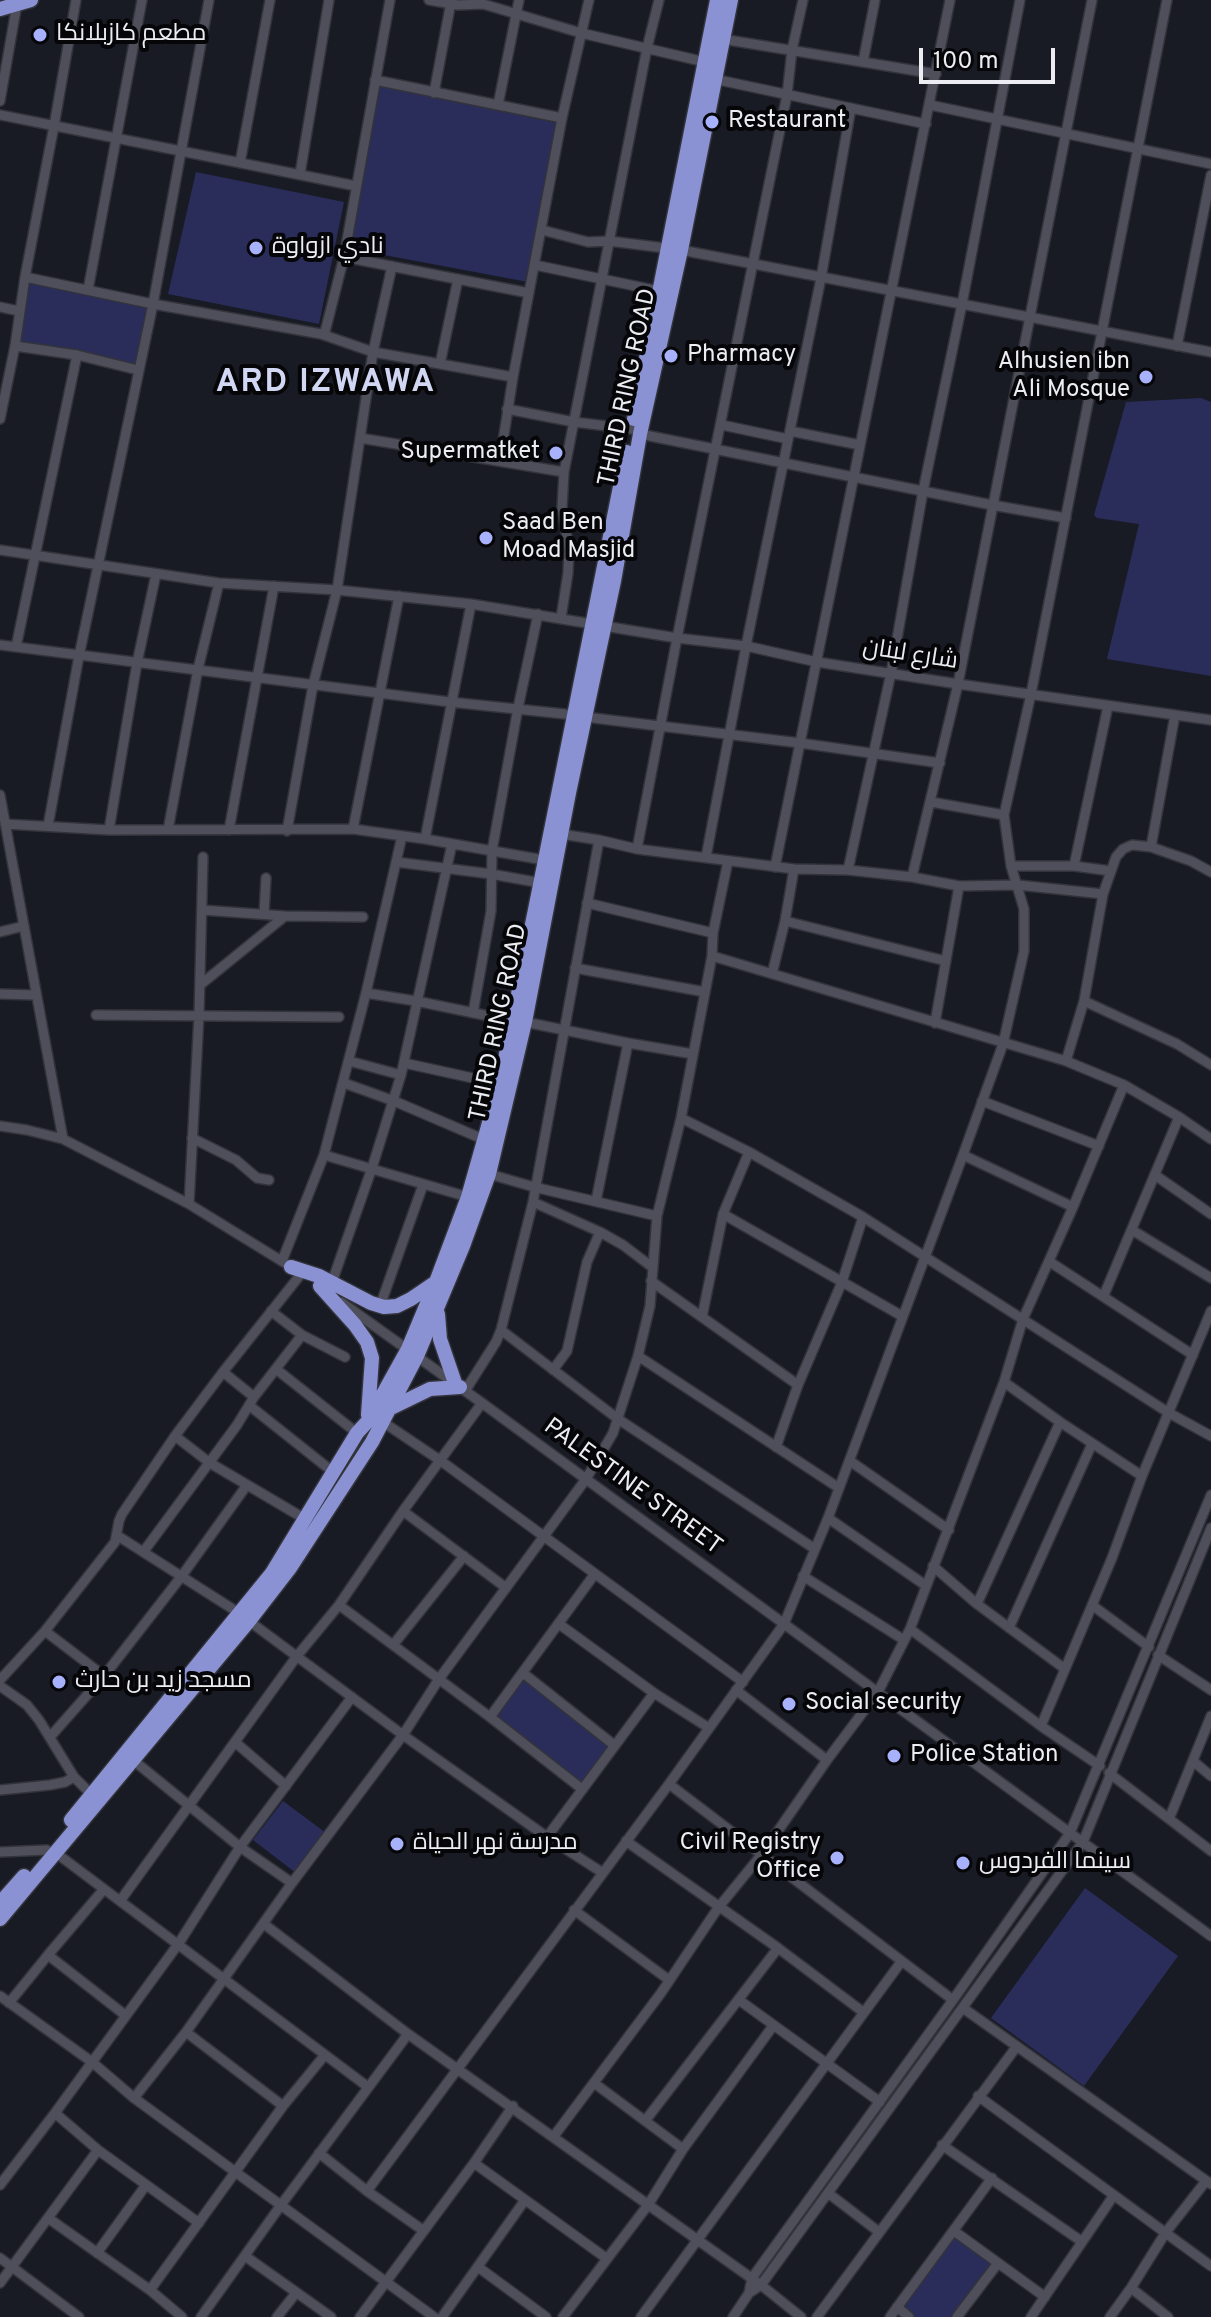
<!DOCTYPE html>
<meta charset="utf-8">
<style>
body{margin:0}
#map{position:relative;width:1211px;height:2317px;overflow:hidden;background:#191b24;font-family:Overpass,sans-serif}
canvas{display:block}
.scale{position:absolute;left:919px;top:48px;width:136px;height:36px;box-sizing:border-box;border:4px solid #ebedf3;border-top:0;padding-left:10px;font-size:24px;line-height:28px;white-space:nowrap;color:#ebedf3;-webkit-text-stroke:6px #060609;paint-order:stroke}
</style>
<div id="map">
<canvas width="1211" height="2317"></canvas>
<div class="scale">100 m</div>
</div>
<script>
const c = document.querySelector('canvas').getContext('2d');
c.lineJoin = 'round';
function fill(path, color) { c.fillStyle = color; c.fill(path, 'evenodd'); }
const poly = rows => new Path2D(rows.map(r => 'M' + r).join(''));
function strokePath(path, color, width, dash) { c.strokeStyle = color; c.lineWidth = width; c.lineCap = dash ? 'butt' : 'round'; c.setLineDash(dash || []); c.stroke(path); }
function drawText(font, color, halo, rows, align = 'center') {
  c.font = font + ' Overpass,Cairo,sans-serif'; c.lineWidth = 8; c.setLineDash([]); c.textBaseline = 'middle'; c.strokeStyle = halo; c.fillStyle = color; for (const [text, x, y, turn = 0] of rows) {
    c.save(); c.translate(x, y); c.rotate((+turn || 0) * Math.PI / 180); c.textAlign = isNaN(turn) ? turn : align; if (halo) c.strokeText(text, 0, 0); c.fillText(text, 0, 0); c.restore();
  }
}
fill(poly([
 [377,84,556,123,528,282,347,248],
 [196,172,344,202,319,324,168,294],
 [25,277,153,304,138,370,15,346],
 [1201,398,1211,402,1211,676,1107,659,1139,524,1097,518,1094,515,1126,402],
 [523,1673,614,1745,582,1789,490,1717],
 [283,1801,326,1833,296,1873,253,1840],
 [1085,1888,1178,1956,1084,2086,991,2018],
 [954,2231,997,2263,957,2317,909,2317,897,2307]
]), '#2a2d5a');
const minor = poly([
 [429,0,458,5,483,4,581,33,705,62],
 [722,39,936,74],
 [863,62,875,0],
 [714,79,926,124],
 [375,80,562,118],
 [434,93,451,2],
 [0,101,17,4],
 [498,105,519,0],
 [930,105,1211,164],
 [0,115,356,186],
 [240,163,270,0],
 [300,174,329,0],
 [542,230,588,242,609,241,681,250,1211,352],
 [344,257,529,293],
 [535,265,659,291],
 [25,277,153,304,321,334,325,332,344,257,390,0],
 [88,290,142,0],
 [0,307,19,311],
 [321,334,373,352,513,377],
 [15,346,77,355,138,370],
 [1177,346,1211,175],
 [440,364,458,279],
 [507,409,574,422,632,429],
 [0,419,15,346,25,277,54,126,76,0],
 [722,425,788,439],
 [790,431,860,445],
 [640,434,992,505,1066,518],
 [360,438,564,472],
 [500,460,513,377,562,118,589,0],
 [563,514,612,526],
 [0,550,219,583,337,590,471,604,677,638,746,646,817,662,958,684,1211,720],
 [561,618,568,573,569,549,562,508,564,472,647,48,659,0],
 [0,645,450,702,574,715],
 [16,647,77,355],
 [585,717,800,743,940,763],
 [0,795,63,1139],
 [931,802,1004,815],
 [5,824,109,830,353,829,425,839,544,860],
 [48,826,79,656,153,304,209,0],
 [353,829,399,596],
 [109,830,137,663,156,574],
 [168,830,198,669,219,583],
 [229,830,274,586],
 [287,831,313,685,337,590,373,352,392,266],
 [561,834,599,840],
 [425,839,471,604],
 [1151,847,1175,715],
 [637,849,677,638,787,95,792,50,803,0],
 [706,857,746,646,821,278,851,108],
 [396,862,491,874,541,883],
 [1011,866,1074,866,1108,706],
 [1074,866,1111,871],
 [775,867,950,0],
 [848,870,891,673,923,491,962,304,1020,0],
 [912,877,958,684,1092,0],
 [1103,894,1116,857,1123,849,1132,845,1151,847,1191,861,1211,872],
 [587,903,713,933],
 [202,910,285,916,363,917],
 [264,914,266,878],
 [785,921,946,961],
 [0,932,24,926],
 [712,956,1066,1061,1124,1085,1179,1117,1211,1139],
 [575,968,705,992],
 [772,974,785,921,794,869],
 [200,985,285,916],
 [366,993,416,1001,513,1021],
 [0,994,36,995],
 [1084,1001,1177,1044,1211,1065],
 [473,1013,491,911,492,851,518,708,538,614],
 [96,1015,339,1017],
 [525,1022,628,1043,596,1201],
 [935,1023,959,886],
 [628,1043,693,1054],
 [349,1061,401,1075],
 [404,1063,500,1084],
 [344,1083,394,1101,485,1140],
 [982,1101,1099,1146],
 [681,1118,749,1152,863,1217,1169,1413,1211,1436],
 [0,1126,27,1130,63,1139,189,1204,293,1268],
 [192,1138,236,1160,257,1178,269,1180],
 [324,1155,468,1197],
 [963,1155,1073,1207],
 [489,1174,534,1187,657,1216],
 [1155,1175,1211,1214],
 [533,1202,600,1232,587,1262,567,1351,553,1370],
 [189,1204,199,1015,203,857],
 [723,1214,902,1316],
 [1132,1230,1211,1278],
 [600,1232,623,1245,652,1267],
 [282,1261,324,1155,366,993,402,836],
 [1050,1262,1193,1355],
 [651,1281,798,1385],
 [332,1282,372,1168,401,1075,452,844],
 [1104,1295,1179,1117],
 [341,1302,482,1403,1211,1936],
 [380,1306,423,1185],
 [702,1317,723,1214,749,1152],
 [501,1330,618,1419,815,1549],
 [302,1335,345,1357],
 [638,1356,839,1488],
 [276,1369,357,1433],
 [223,1372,254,1397],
 [1004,1382,1060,1422,1142,1476],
 [465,1391,496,1342,501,1330,533,1202,599,840,637,849,794,869,848,870,912,877,959,886,1018,885,1103,894,1084,1001,1066,1061],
 [250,1406,333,1472],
 [383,1422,441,1461,743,1682],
 [175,1436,210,1463,305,1519],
 [776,1447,798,1385,842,1282,863,1217],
 [850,1461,949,1530],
 [403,1511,505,1587],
 [828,1518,925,1585],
 [118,1536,239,1613],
 [144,1551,237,1425,254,1397,302,1335,271,1311],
 [933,1566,977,1604,1065,1669],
 [803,1576,904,1640],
 [977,1604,1060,1422],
 [339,1605,490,1717,582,1789],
 [1092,1605,1149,1647],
 [249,1621,403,1735,547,1837,603,1873],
 [559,1624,654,1693,709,1728],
 [1009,1628,1092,1444],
 [910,1629,1041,1726,1100,1766],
 [45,1631,104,1676],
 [393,1645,464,1556],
 [1158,1655,1211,1690],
 [523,1673,614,1745],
 [0,1680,45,1631,115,1542,119,1521,122,1514,175,1436,223,1372,301,1274],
 [0,1686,27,1705,39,1720,74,1777,91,1794],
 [736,1690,827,1760],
 [490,1717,594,1575],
 [1041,1726,1112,1558,1142,1476,1211,1311],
 [50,1737,104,1676,181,1577,247,1485],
 [235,1742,286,1786],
 [133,1760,240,1847,292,1883],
 [1193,1761,1211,1776],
 [1109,1773,1211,1851],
 [669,1784,953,2000],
 [0,1790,50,1785,65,1782,74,1777],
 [1169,1819,1211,1716],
 [547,1837,654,1693],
 [626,1841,778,1948,863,2012],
 [0,1852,47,1850],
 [56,1853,368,2087],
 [104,1889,48,1955,125,2015],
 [120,1901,297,1656,339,1605,403,1511,482,1403],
 [574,1910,669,1980],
 [264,1924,408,2034,761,2285,801,2317],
 [0,1996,92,2062,134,2098,434,2317],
 [739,2000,880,2102],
 [9,2003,48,1955],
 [963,2008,1211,2184],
 [186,2032,283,2106],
 [594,2083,683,2149],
 [978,2096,1211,2266],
 [134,2098,186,2032,292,1883,403,1735,439,1679,586,1479,613,1433,638,1356,650,1306,657,1216,681,1118,712,956,713,933,728,861],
 [55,2113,98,2150,199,2223],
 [645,2121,778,1948],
 [554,2136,661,1993,718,1908,762,1854,827,1760,878,1692,910,1629,1004,1382,1023,1319,1073,1207,1124,1085],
 [942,2145,1081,2241],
 [319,2153,367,2191,424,2231],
 [474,2163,606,2258],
 [0,2185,55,2113,179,1943,240,1847,352,1697],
 [367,2191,669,1784,784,1624,828,1518,963,1155,1003,1044,1024,951,1024,909,1011,866,1004,815,1031,694,1167,0],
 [828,2193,879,2232],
 [48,2218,150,2290,182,2317],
 [954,2231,1045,2297],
 [97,2253,146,2185],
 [245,2256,331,2317],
 [0,2258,79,2317],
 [478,2267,546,2317],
 [0,2283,98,2150],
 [1131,2288,1168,2317],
 [150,2290,283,2106,324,2056],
 [749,2293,752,2278,953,2000,1070,1833,1211,1495],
 [897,2307,909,2317],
 [201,2317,281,2205,408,2034],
 [277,2317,296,2293],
 [360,2317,474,2163,513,2106],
 [442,2317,525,2200],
 [563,2317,648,2205,683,2149,773,2026],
 [641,2317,901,1962],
 [733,2317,749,2293,761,2285,1083,1842,1211,1528],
 [817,2317,1017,2046],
 [890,2317,992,2178],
 [957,2317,998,2263],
 [1031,2317,1114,2195],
 [1110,2317,1131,2288,1166,2232,1206,2181]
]);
const highway = poly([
 [0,9,31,0],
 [634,419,717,0],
 [291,1267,319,1276,371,1303,384,1307,397,1306,411,1299,436,1282],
 [320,1286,355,1325,367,1342,372,1358,368,1415],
 [438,1314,440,1339,455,1383],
 [391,1408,430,1389,460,1387],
 [71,1820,272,1573,357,1433,368,1421,408,1349,436,1282,468,1197,500,1084,627,452],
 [0,1903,24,1876],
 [0,1919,249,1621,290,1568,372,1442,417,1356,463,1246,489,1174,525,1022,569,793,614,581,640,434,681,250,731,0]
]);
strokePath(minor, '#33343b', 12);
strokePath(highway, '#33343b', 17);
strokePath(minor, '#4e4f5a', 9);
strokePath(highway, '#8a92d3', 14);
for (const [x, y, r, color] of [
 [40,35,8,"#a7b1fc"],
 [712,122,8,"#a7b1fc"],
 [256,248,8,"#a7b1fc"],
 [671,356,8,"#a7b1fc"],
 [1146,377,8,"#a7b1fc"],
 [556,453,8,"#a7b1fc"],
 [486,538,8,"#a7b1fc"],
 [59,1682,8,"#a7b1fc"],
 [789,1704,8,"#a7b1fc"],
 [894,1756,8,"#a7b1fc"],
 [397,1844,8,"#a7b1fc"],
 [837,1858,8,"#a7b1fc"],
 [963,1863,8,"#a7b1fc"]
]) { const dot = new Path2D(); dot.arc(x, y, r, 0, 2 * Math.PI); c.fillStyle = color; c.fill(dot); strokePath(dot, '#060609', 3); }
drawText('24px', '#ebedf3', '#060609', [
 ["مطعم كازبلانكا",56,35],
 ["Restaurant",728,122],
 ["نادي ازواوة",272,248],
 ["Pharmacy",687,356],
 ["Alhusien ibn",1130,363,"right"],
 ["Ali Mosque",1130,391,"right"],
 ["Supermatket",540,453,"right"],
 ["Saad Ben",502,524],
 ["Moad Masjid",502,552],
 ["مسجد زيد بن حارث",75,1682],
 ["Social security",805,1704],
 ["Police Station",910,1756],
 ["مدرسة نهر الحياة",413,1844],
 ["Civil Registry",821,1844,"right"],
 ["Office",821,1872,"right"],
 ["سينما الفردوس",979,1863]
], 'left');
drawText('24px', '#ebedf3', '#060609', [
 ["THIRD RING ROAD",629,388,-78],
 ["شارع لبنان",910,656,9],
 ["THIRD RING ROAD",500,1023,-78],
 ["PALESTINE STREET",632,1488,36]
]);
c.letterSpacing = '2px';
drawText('bold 32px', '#d1d6f3', '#060609', [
 ["ARD IZWAWA",326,385]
]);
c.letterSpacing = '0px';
</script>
